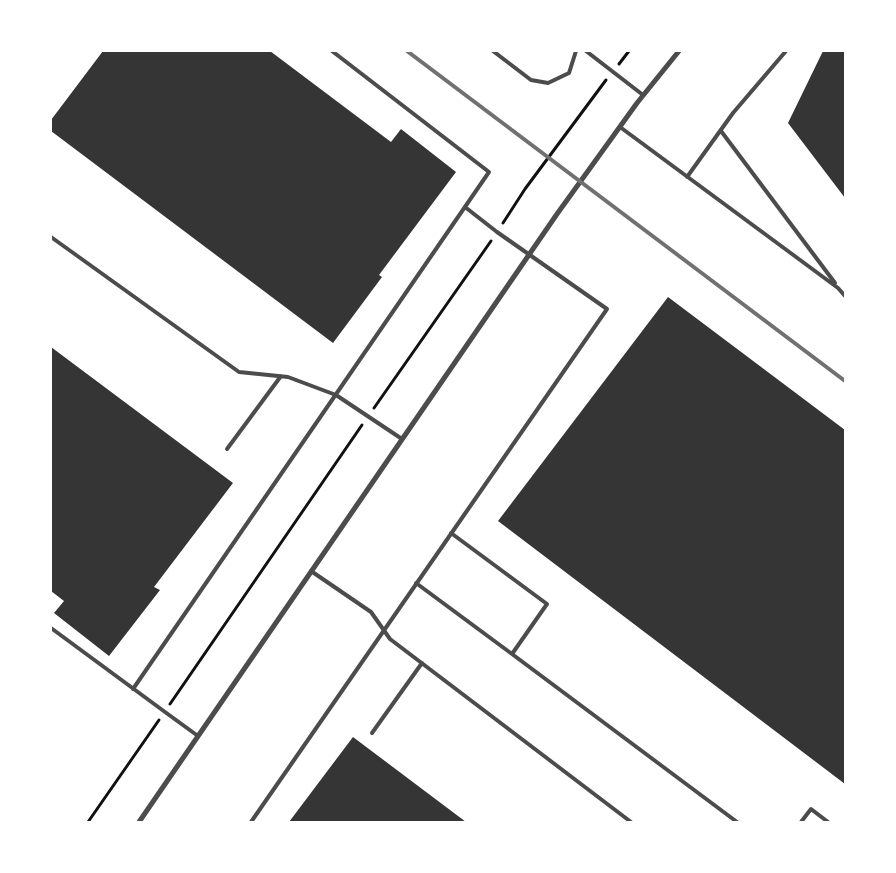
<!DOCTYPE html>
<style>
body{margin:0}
#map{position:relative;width:896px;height:873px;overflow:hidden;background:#fff;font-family:"PT Sans Narrow",sans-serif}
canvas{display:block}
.frame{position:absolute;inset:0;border:52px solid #fff;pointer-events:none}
</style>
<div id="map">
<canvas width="896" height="873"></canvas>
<div class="frame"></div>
</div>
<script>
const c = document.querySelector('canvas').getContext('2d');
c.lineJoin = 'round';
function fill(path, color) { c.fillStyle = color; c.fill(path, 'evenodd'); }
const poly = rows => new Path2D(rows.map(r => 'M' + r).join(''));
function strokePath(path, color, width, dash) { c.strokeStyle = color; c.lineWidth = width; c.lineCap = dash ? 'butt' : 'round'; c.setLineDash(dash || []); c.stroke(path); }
fill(poly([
 [103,51,270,51,391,142,401,129,456,172,379,275,382,277,333,343,51,131,51,120],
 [823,51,845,51,845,198,788,123],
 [668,297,845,430,845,784,498,521],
 [51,347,233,483,154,587,160,590,109,656,54,613,64,601,51,591],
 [353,737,466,822,289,822]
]), '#353535');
strokePath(poly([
 [619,64,629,51],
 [503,223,525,189,606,80],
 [374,408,491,241],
 [170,704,362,425],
 [88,822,159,720]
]), '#111', 3);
strokePath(poly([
 [493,51,531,80,548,83,569,73,576,51],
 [586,51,643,95],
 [620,127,838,288,845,296],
 [721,131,835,283],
 [687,177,733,113,786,51],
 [51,237,239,372,288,377,336,395,402,439],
 [227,449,281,376],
 [311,571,371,612,390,639,631,822],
 [416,583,512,654,547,604,451,533],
 [51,628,165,712,198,736],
 [512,654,737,822],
 [133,689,489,172,332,51],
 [372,733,422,663],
 [251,822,607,309,497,232,465,207],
 [801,822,811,809,828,822]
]), '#4c4c4c', 4);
strokePath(poly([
 [139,822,557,214,637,103,679,51]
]), '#4c4c4c', 5);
strokePath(poly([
 [407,51,845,381]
]), '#707070', 4);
</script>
